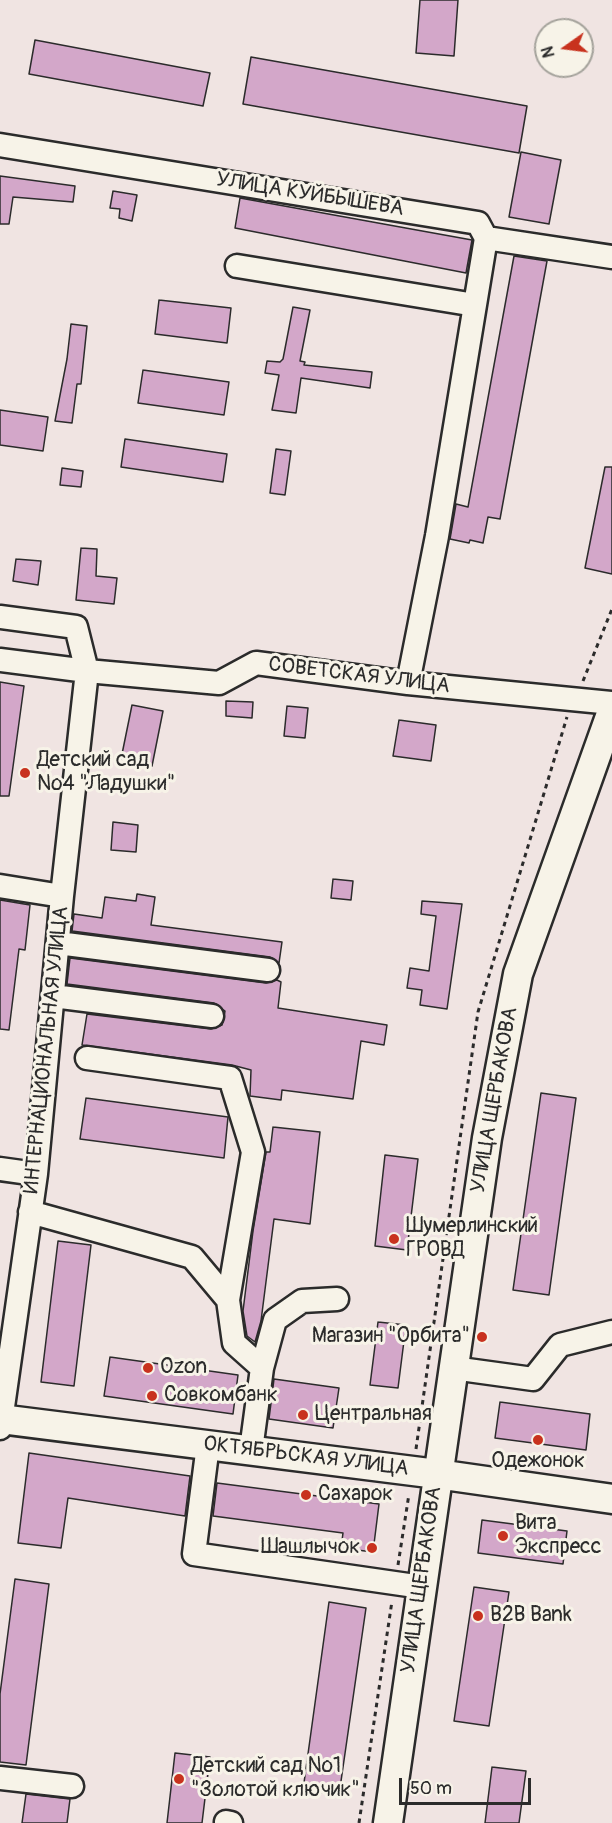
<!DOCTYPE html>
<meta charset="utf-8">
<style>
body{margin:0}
#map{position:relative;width:612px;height:1823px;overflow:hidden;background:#f0e4e2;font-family:Pangolin,sans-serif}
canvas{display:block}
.north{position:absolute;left:534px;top:18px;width:60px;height:60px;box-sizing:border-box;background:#f7f3e8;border:2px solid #a5a39c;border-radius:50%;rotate:256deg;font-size:16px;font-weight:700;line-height:24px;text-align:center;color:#2b2b2b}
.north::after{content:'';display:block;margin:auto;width:21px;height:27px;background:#c8321e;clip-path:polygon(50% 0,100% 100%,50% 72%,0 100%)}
.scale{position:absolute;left:399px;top:1778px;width:132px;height:27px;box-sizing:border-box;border:3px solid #2b2b2b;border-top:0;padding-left:8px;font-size:18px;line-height:21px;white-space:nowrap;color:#2b2b2b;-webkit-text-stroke:4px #f7f3e8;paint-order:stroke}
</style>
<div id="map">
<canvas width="612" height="1823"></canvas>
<div class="north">N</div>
<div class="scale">50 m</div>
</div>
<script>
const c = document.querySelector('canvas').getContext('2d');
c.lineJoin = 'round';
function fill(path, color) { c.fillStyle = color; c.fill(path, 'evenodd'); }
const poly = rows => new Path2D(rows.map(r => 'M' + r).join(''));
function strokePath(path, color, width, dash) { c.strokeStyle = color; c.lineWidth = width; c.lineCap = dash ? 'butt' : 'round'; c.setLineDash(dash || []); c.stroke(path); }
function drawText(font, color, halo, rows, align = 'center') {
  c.font = font + ' Pangolin,sans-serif'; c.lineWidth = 6; c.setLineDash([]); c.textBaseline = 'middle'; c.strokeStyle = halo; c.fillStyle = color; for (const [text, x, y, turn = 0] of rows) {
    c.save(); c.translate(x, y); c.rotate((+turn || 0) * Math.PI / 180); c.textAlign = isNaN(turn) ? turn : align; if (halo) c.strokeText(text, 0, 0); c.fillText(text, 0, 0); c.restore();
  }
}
const building = poly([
 [420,0,458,0,454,56,416,53,420,0],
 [35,40,210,73,203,106,29,74,35,40],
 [251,57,527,106,519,153,243,104,251,57],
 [521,152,561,160,549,224,509,217,521,152],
 [0,176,75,186,73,202,13,197,9,224,0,224,0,176],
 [113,191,137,195,132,221,119,218,120,209,110,208,113,191],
 [240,198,472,240,466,273,235,228,240,198],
 [514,256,547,261,500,519,488,517,483,543,470,540,469,543,450,539,456,504,468,507,514,256],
 [159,300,231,308,227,343,155,334,159,300],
 [293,307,310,310,300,361,305,362,304,365,372,372,370,388,301,378,296,413,272,410,279,375,265,373,267,361,280,362,283,359,293,307],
 [71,324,87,326,81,384,77,384,72,423,55,421,67,359,71,324],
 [143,370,229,382,224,415,138,403,143,370],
 [0,410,48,417,43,451,0,445,0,410],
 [125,439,227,454,223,482,121,467,125,439],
 [276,449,291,451,285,495,270,493,276,449],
 [605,467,612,467,612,574,585,568,605,467],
 [62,468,83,471,81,487,60,485,62,468],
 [81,548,97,549,96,576,117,578,114,604,76,600,81,548],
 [16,559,41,561,38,585,13,581,16,559],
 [0,682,24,686,9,796,0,796,0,682],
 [226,701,253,702,252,718,226,716,226,701],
 [132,705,163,711,152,766,121,759,132,705],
 [287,706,308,708,305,738,284,736,287,706],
 [399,720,436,725,431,761,393,756,399,720],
 [113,822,138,825,136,852,111,850,113,822],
 [333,879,353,881,351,900,331,898,333,879],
 [137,894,155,897,151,925,282,942,279,963,270,957,72,931,74,914,102,918,105,897,136,901,137,894],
 [0,900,30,905,25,950,19,949,9,1030,0,1029,0,900],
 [422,901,462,904,447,1009,420,1005,422,990,407,988,410,968,429,971,436,916,421,914,422,901],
 [70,958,266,983,277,980,281,982,278,1008,387,1025,384,1045,361,1041,353,1099,282,1090,281,1100,250,1096,251,1070,232,1065,82,1045,87,1014,211,1029,222,1025,225,1011,214,1003,67,984,70,958],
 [541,1093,576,1098,549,1295,513,1290,541,1093],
 [86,1098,228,1117,224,1158,80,1139,86,1098],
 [273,1127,320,1132,310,1224,274,1219,261,1321,255,1342,247,1336,243,1311,253,1231,266,1152,270,1152,273,1127],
 [385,1155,418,1159,407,1250,375,1246,385,1155],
 [58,1241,91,1245,74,1386,41,1382,58,1241],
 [378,1322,406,1325,398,1388,370,1385,378,1322],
 [110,1357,238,1375,233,1414,104,1396,110,1357],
 [274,1379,339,1388,333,1428,269,1419,274,1379],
 [500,1402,590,1414,586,1450,495,1438,500,1402],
 [29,1453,190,1476,185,1516,68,1498,61,1548,18,1543,29,1453],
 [217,1483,379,1504,373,1552,341,1548,343,1533,213,1516,217,1483],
 [482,1520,567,1531,563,1564,478,1553,482,1520],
 [15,1579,49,1584,26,1765,0,1762,0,1694,15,1579],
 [474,1587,509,1592,489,1726,454,1721,474,1587],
 [329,1602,366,1608,339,1795,303,1790,329,1602],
 [175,1753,210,1757,202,1823,167,1823,175,1753],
 [492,1767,526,1771,519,1823,485,1823,492,1767],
 [26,1794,70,1799,67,1823,22,1823,26,1794]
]);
fill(building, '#d3a7c9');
strokePath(building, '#2b2b2b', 1.5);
const minor = poly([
 [0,145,478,223,486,238,612,257],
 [237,266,475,305],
 [0,617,76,627,87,671,219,683,256,663,408,683,612,703],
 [0,660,87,671,62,896,36,1174,0,1428],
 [408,683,437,536,486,238],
 [0,886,62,896],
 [58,943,268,970],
 [53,996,212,1016],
 [87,1058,230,1078,253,1152,228,1300],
 [0,1169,36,1174],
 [30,1212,192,1257,228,1300,234,1343,262,1368],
 [453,1368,533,1379,560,1345,612,1332],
 [208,1445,194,1554,422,1587],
 [251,1450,262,1368,275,1320,302,1301,337,1299],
 [0,1778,72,1786],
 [226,1822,231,1823]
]);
const major = poly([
 [0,1419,437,1474,612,1499],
 [388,1823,487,1138,518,974,612,711]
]);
strokePath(minor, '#2b2b2b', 27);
strokePath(major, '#2b2b2b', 33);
strokePath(poly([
 [583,681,612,609],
 [416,1449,478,1012,567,717],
 [398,1565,409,1494],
 [359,1823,392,1601]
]), '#2b2b2b', 3, [4.5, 4.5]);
strokePath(minor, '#f7f3e8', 22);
strokePath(major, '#f7f3e8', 28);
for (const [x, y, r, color] of [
 [25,773,6,"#c8321e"],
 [394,1239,6,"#c8321e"],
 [482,1337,6,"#c8321e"],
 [148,1368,6,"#c8321e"],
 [152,1396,6,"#c8321e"],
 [303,1415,6,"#c8321e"],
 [538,1440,6,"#c8321e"],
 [306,1495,6,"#c8321e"],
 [503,1536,6,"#c8321e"],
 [372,1548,6,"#c8321e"],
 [478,1616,6,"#c8321e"],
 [179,1779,6,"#c8321e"]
]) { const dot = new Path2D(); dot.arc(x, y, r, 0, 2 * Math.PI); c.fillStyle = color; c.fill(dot); strokePath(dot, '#f7f3e8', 2); }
drawText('21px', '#2b2b2b', '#f7f3e8', [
 ["УЛИЦА КУЙБЫШЕВА",310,195,9],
 ["СОВЕТСКАЯ УЛИЦА",359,676,7],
 ["ИНТЕРНАЦИОНАЛЬНАЯ УЛИЦА",47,1050,-84],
 ["УЛИЦА ЩЕРБАКОВА",495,1100,-80],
 ["ОКТЯБРЬСКАЯ УЛИЦА",306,1457,7],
 ["УЛИЦА ЩЕРБАКОВА",422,1580,-82]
]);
drawText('21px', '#2b2b2b', '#f7f3e8', [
 ["Детский сад",37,761],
 ["№4 \"Ладушки\"",37,785],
 ["Шумерлинский",406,1227],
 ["ГРОВД",406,1251],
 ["Магазин \"Орбита\"",470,1337,"right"],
 ["Ozon",160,1368],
 ["Совкомбанк",164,1396],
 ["Центральная",315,1415],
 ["Одежонок",538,1462,"center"],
 ["Сахарок",318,1495],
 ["Вита",515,1524],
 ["Экспресс",515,1548],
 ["Шашлычок",360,1548,"right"],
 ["B2B Bank",490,1616],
 ["Детский сад №1",191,1767],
 ["\"Золотой ключик\"",191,1791]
], 'left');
</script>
